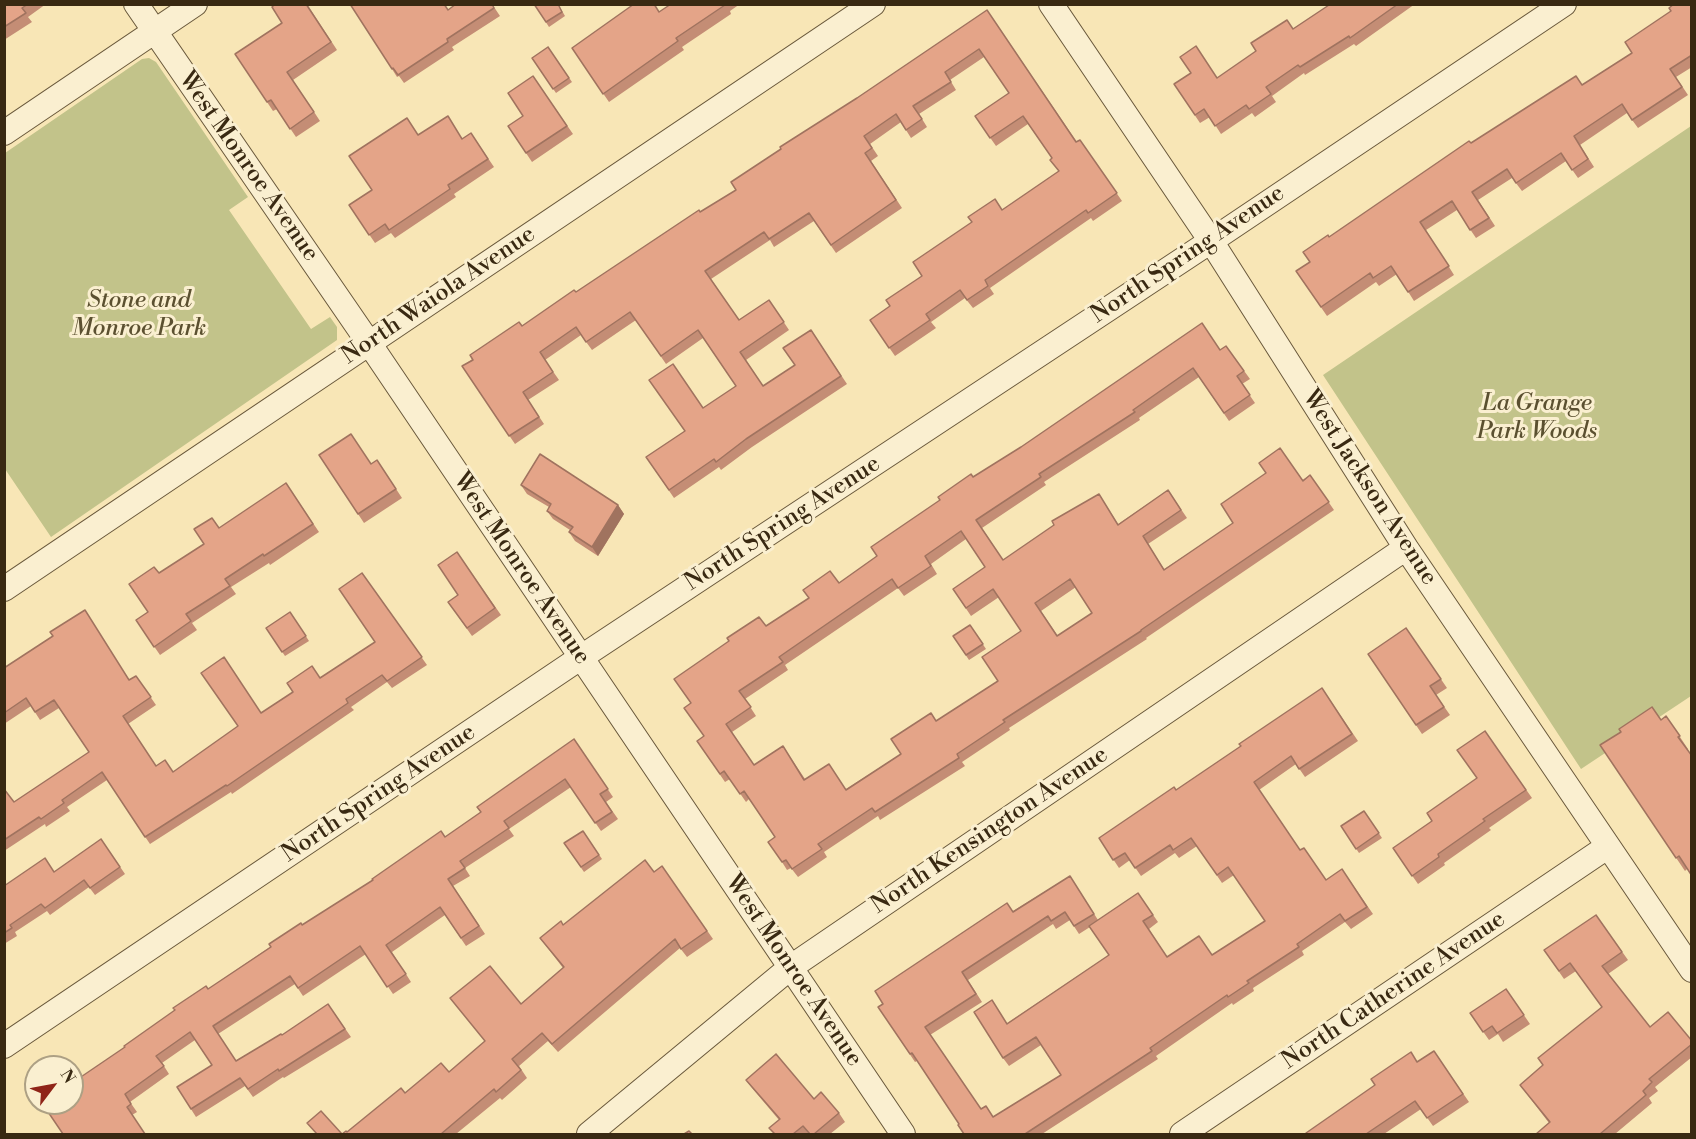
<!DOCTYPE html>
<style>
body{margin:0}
#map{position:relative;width:1696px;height:1139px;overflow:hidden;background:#f8e6b6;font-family:"Libre Bodoni",serif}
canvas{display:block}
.frame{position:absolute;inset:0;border:6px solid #392912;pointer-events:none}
.north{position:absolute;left:24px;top:1055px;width:60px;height:60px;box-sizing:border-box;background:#faefd0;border:2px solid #ada084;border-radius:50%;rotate:58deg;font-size:16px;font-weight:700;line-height:24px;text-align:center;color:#392912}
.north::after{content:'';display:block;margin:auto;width:21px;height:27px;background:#8f2418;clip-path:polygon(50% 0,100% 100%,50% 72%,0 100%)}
</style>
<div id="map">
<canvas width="1696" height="1139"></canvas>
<div class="frame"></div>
<div class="north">N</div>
</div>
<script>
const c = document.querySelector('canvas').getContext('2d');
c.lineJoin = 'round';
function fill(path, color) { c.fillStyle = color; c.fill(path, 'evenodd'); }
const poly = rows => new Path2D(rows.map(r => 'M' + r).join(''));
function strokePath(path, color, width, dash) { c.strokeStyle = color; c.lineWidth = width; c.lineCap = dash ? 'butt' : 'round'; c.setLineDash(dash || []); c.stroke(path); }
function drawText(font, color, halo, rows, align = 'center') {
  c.font = font + ' "Libre Bodoni",serif'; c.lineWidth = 6; c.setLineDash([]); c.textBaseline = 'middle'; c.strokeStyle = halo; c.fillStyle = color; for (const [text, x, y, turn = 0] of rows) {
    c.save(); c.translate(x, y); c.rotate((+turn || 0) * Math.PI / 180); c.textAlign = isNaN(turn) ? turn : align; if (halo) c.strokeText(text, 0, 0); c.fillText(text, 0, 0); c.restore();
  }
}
fill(poly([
 [149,58,156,62,248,197,229,210,311,329,330,317,337,327,337,340,51,537,5,469,5,153,142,59],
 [1691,126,1691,696,1581,769,1323,375]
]), '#c2c38a');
const minor = poly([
 [136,4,369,343,903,1134],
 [1051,4,1211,241,1406,548,1692,970],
 [4,133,195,4],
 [4,589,873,4],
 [4,1046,580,658,1211,241,1564,4],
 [589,1134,791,967,1406,548],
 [1182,1134,1607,847]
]);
strokePath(minor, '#69583b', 26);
strokePath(minor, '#faefd0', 24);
fill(poly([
 [4,4,46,4,28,17,32,22,4,40],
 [307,4,337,50,293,80,320,121,296,137,277,109,273,111,235,54,282,23],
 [492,4,500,16,452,47,454,50,404,83,399,76,397,77,392,69,448,10],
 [534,4,558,4,565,16,549,27],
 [671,4,740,4,730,11,731,14,682,47,684,50,609,102,572,48,659,12],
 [1328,4,1415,4,1356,46,1354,44,1305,75,1304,73,1272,96,1276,102,1255,117,1252,113,1221,134,1210,117,1200,123,1174,84,1218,78,1329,5],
 [1692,4,1692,67,1676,77,1688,95,1638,128,1627,113,1580,145,1594,167,1578,178,1566,161,1522,191,1512,178,1478,200,1495,226,1476,238,1457,210,1426,230,1454,275,1414,301,1397,274,1379,286,1376,282,1327,316,1296,271,1310,262,1329,237,1471,143,1583,85,1632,53],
 [987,10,1077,142,1080,140,1122,201,1093,221,1091,218,990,288,994,294,973,308,965,298,931,322,936,328,895,356,870,320,890,306,922,276,1002,210,1059,171,1052,158,1028,124,996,146,975,116,1009,93,984,57,950,80,956,90,919,114,927,127,911,138,901,122,870,144,878,156,871,161,902,208,836,253,814,221,774,247,770,240,711,279,739,320,769,300,789,330,746,360,763,386,795,365,811,330,847,384,752,447,721,470,719,467,674,498,646,457,685,431,703,408,736,386,703,338,666,364,636,320,592,350,581,335,545,360,559,380,528,400,544,424,515,444,462,366,522,326,576,292,736,190,857,98],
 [548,47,572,82,556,93,532,58],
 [533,76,573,134,532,162,508,126,523,116],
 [471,133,494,167,454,194,456,197,395,238,391,233,375,243,349,205,372,190,419,135,463,139],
 [1226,346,1250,379,1242,384,1255,403,1229,421,1199,377,1139,418,1140,420,1044,482,1046,485,982,528,1003,560,1104,502,1118,524,1168,490,1187,518,1148,544,1164,569,1310,475,1334,510,1146,638,1147,639,1009,728,1010,730,962,762,965,766,880,820,878,816,824,852,827,857,798,877,791,868,787,870,782,862,775,837,749,799,746,802,730,779,725,782,697,741,704,736,691,703,766,626,839,583,877,556,973,477,1221,350],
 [966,539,985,567,953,589,971,616,999,597,1021,631,998,681,936,721,901,754,846,789,805,779,783,746,754,765,732,732,756,716,745,699,788,670,785,665,898,588,904,596,937,574,931,564],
 [1076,587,1092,613,1058,636,1041,611],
 [319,455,371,464,377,460,402,498,364,523],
 [286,483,319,532,270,565,269,563,231,587,236,594,192,623,197,630,160,655,136,620,148,612,159,573,204,544],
 [521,485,618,505,624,514,598,556,575,541,569,532,570,530,553,519,547,511,549,507,527,494],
 [457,552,501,615,472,636,448,602,458,595],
 [362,573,427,665,392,688,387,682,351,707,354,710,232,794,231,792,150,844,107,780,67,807,70,811,46,827,45,824,4,851,4,789,14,802,89,752,59,708,40,720,31,706,4,724,4,668,53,636,129,680,136,676,156,705,128,724,156,766,173,772,262,713,320,678,375,642],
 [290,612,309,641,285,656,266,628],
 [970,625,986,649,969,660,953,636],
 [1406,628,1447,688,1436,695,1450,715,1422,734,1368,654],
 [1322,688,1358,741,1305,777,1296,764,1259,790,1300,850,1326,880,1342,869,1373,914,1351,929,1345,922,1302,951,1304,955,1253,988,1254,991,1233,1005,1232,1003,1156,1056,1158,1059,1042,1134,964,1134,959,1124,917,1061,915,1062,878,1007,1013,911,1070,876,1098,920,1138,893,1158,922,1149,929,1167,957,1212,955,1265,921,1234,875,1222,883,1197,846,1179,858,1175,853,1141,876,1130,860,1119,868,1099,838,1176,790,1241,746],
 [1070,920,1079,934,1090,927,1109,955,1007,1023,1003,1058,1009,1066,1041,1045,1061,1075,994,1117,981,1109,930,1035,982,1002,968,980,1053,924,1056,929],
 [1666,716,1688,749,1687,750,1687,869,1685,871,1600,745,1661,720],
 [1485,731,1532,798,1489,828,1491,830,1444,863,1445,865,1418,884,1393,848,1432,821,1477,778],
 [574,739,613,797,606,802,618,819,601,831,571,787,509,829,514,836,465,868,470,876,453,886,485,934,466,946,445,915,392,952,411,982,393,994,366,954,303,996,295,984,218,1034,236,1061,282,1035,328,1004,351,1037,284,1078,283,1077,253,1097,245,1086,196,1117,177,1087,212,1065,195,1040,162,1063,169,1074,130,1102,137,1112,132,1115,72,1103,125,1047,208,989,302,925,445,837,481,812],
 [1364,811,1382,838,1359,853,1341,826],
 [583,831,602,859,584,872,564,843],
 [101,839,125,874,95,895,89,887,50,915,47,911,15,932,17,936,4,944,4,886,54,872],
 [662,866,713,939,687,957,680,948,558,1052,548,1041,519,1066,527,1078,502,1100,500,1098,456,1134,342,1134,347,1132,405,1093,449,1072,485,1041,450,998,521,1004,563,968,540,938,654,872],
 [1596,915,1628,960,1608,974,1650,1027,1692,1041,1692,1057,1655,1087,1658,1091,1649,1098,1652,1103,1615,1134,1536,1134,1549,1123,1520,1085,1543,1065,1602,1007,1576,971,1564,979,1544,950],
 [1506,989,1530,1024,1503,1042,1498,1034,1489,1040,1470,1013],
 [1434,1051,1469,1102,1433,1126,1421,1109,1384,1134,1307,1134],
 [746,1080,814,1099,839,1113,845,1122,830,1134,774,1134,769,1128,779,1120,752,1088]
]), '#c48d75');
fill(poly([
 [618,505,624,514,598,556,592,547]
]), '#a0735f');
const building = poly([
 [4,4,28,4,22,8,26,13,4,27,4,4],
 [275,4,306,4,331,42,287,72,314,112,290,129,271,100,267,102,235,54,282,23,272,7,275,4],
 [350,4,444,4,448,10,456,4,492,4,494,8,447,39,448,42,398,75,393,68,392,69,350,4],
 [534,4,558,4,562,12,546,22,534,4],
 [634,4,654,4,659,12,671,4,725,4,725,5,676,38,678,41,603,94,572,48,634,4],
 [1328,4,1398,4,1350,38,1349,36,1300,67,1298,65,1266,87,1271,94,1249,109,1246,105,1215,126,1204,109,1195,115,1174,84,1191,73,1180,57,1196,46,1217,78,1256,51,1251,43,1287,20,1293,29,1329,5,1328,4],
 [1674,4,1692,4,1692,55,1670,69,1682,87,1632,120,1622,104,1574,136,1588,159,1572,170,1561,153,1516,183,1507,169,1472,192,1489,218,1470,230,1452,201,1420,222,1449,266,1408,292,1391,266,1373,278,1370,273,1321,307,1296,271,1310,262,1303,252,1328,235,1329,237,1469,141,1471,143,1576,76,1582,85,1632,53,1625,42,1671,11,1669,8,1674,4],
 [987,10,1076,142,1080,140,1117,193,1088,213,1086,210,985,280,988,286,967,300,960,290,926,314,930,320,889,348,870,320,890,306,886,300,922,276,913,262,972,222,968,217,995,199,1002,210,1059,171,1050,160,1052,158,1023,116,990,138,975,116,1009,93,979,49,945,72,951,82,913,106,922,119,906,130,896,114,864,136,872,148,865,153,896,200,831,245,809,213,769,239,764,232,705,271,739,320,769,300,784,322,740,352,763,386,795,365,783,348,811,330,841,376,746,439,716,462,714,459,669,490,646,457,685,431,649,380,673,364,703,408,736,386,698,330,661,356,630,312,586,342,576,327,540,352,553,372,523,392,539,417,509,436,462,366,473,360,470,355,519,322,522,326,574,290,576,292,699,210,700,212,736,190,731,182,781,149,780,147,857,98,987,10],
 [548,47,569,78,553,89,532,58,548,47],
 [533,76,567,126,526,153,508,126,523,116,508,93,533,76],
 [448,116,462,139,471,133,488,159,448,185,450,189,389,230,385,224,369,235,349,205,372,190,349,156,407,118,418,135,448,116],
 [1202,323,1220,350,1226,346,1244,371,1237,376,1250,395,1224,413,1193,368,1133,410,1135,412,1039,474,1041,477,976,520,1003,560,1054,525,1052,521,1099,494,1118,525,1168,490,1181,510,1143,536,1164,570,1233,523,1221,504,1266,473,1259,463,1280,448,1303,481,1310,475,1329,502,1141,630,1141,631,1003,720,1005,722,957,754,959,758,875,812,872,808,818,844,822,849,792,869,786,860,782,862,768,842,775,837,744,791,740,794,724,771,720,774,697,741,704,736,684,708,691,703,674,679,729,641,727,638,759,617,766,626,809,598,803,590,830,571,839,583,877,556,871,547,940,500,938,497,971,474,973,477,1021,447,1202,323],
 [961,531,985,567,953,589,966,608,993,589,1021,631,982,657,998,681,936,721,931,713,891,739,901,754,846,790,829,764,804,780,783,746,754,765,726,724,751,707,739,691,783,662,779,657,892,579,898,588,931,566,925,556,961,531],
 [1070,579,1092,613,1057,636,1035,603,1070,579],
 [351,434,371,464,377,460,396,489,358,514,319,455,351,434],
 [540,454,618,505,592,547,569,532,573,527,547,511,551,504,521,485,540,454],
 [286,483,313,524,264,556,263,554,225,579,230,586,186,614,191,621,154,647,136,620,148,612,129,584,154,567,159,573,204,544,194,529,212,518,219,528,286,483],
 [457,552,495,608,467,628,448,602,458,595,438,565,457,552],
 [362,573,422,657,387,681,382,675,346,699,348,703,227,786,226,785,145,837,102,772,62,800,64,803,41,819,39,817,4,840,4,789,14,802,89,752,54,700,35,712,26,698,4,713,4,668,53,636,50,632,85,610,129,680,136,676,151,697,123,716,156,766,165,760,173,772,238,726,201,673,224,657,261,713,293,692,287,683,312,666,320,678,375,642,339,589,362,573],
 [290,612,306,636,282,652,266,628,290,612],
 [970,625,983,644,966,655,953,636,970,625],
 [1406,628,1441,679,1430,686,1444,707,1416,725,1368,654,1406,628],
 [1322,688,1352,734,1299,769,1291,756,1254,782,1300,850,1304,848,1326,880,1342,869,1367,907,1345,921,1340,914,1297,944,1299,947,1247,981,1249,983,1228,997,1227,995,1150,1048,1152,1051,1025,1134,964,1134,958,1125,959,1124,912,1053,910,1054,878,1007,883,1004,875,991,1007,903,1013,912,1070,876,1094,914,1074,926,1065,912,1051,921,1048,916,962,972,976,994,925,1027,981,1109,986,1106,993,1117,1061,1075,1036,1037,1003,1058,974,1012,992,1000,1007,1024,1109,955,1089,926,1138,893,1153,915,1143,921,1167,957,1199,936,1212,955,1265,921,1228,867,1217,875,1191,838,1173,850,1170,845,1135,868,1125,853,1113,860,1099,838,1174,787,1176,790,1241,746,1239,744,1322,688],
 [1652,707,1661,720,1666,716,1680,736,1678,737,1692,756,1692,876,1679,856,1676,858,1600,745,1621,732,1619,729,1652,707],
 [1485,731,1526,790,1483,819,1485,821,1438,854,1439,857,1412,876,1393,848,1432,821,1427,813,1477,778,1457,750,1485,731],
 [574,739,608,789,600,794,612,812,595,823,565,779,504,821,509,828,460,861,465,868,448,879,479,926,461,938,440,907,386,945,406,974,387,987,360,946,298,988,290,976,213,1026,236,1061,281,1034,282,1035,328,1004,345,1029,279,1071,278,1069,248,1089,240,1078,191,1109,177,1087,212,1065,190,1032,156,1056,164,1066,125,1094,131,1104,127,1107,145,1134,63,1134,42,1103,72,1103,72,1083,125,1047,124,1046,175,1010,173,1008,206,986,208,989,271,947,269,944,301,923,302,925,373,880,372,879,441,831,445,837,481,812,477,807,574,739],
 [1364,811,1379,833,1356,849,1341,826,1364,811],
 [583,831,599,855,581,867,564,843,583,831],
 [101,839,120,867,90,888,84,880,45,908,41,904,10,925,12,928,4,933,4,886,45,858,54,872,101,839],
 [645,860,654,872,662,866,707,931,681,949,675,939,552,1044,542,1033,512,1059,521,1070,496,1092,494,1089,441,1134,342,1134,346,1131,347,1132,401,1088,405,1093,441,1063,449,1072,485,1041,450,998,490,966,521,1004,564,967,540,938,561,921,563,925,645,860],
 [1596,915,1622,952,1602,966,1650,1027,1668,1012,1692,1041,1692,1044,1649,1079,1652,1082,1643,1091,1646,1095,1600,1134,1536,1134,1550,1122,1520,1085,1543,1065,1538,1058,1602,1007,1570,963,1559,971,1544,950,1596,915],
 [1506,989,1524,1015,1497,1033,1492,1026,1483,1032,1470,1013,1506,989],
 [1434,1051,1463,1094,1427,1118,1415,1101,1366,1134,1307,1134,1306,1133,1375,1085,1371,1079,1411,1052,1417,1062,1434,1051],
 [776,1054,814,1099,821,1092,839,1113,814,1134,810,1134,803,1126,793,1134,775,1134,769,1128,780,1119,746,1080,776,1054],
 [321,1111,342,1134,317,1134,307,1123,321,1111],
 [689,1131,692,1134,684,1134,689,1131]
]);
fill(building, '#e4a488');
strokePath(building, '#a0735f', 1.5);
drawText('24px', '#392912', '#faefd0', [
 ["West Monroe Avenue",248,167,55],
 ["North Spring Avenue",1188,255,-34],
 ["North Waiola Avenue",439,296,-34],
 ["West Jackson Avenue",1369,488,57],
 ["North Spring Avenue",783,524,-33],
 ["West Monroe Avenue",521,569,56],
 ["North Spring Avenue",379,794,-34],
 ["North Kensington Avenue",990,831,-34],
 ["West Monroe Avenue",793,971,56],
 ["North Catherine Avenue",1394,991,-34]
]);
drawText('italic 24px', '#5b5030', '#faefd0', [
 ["Stone and",139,301],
 ["Monroe Park",139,329],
 ["La Grange",1537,404],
 ["Park Woods",1537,432]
]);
</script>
